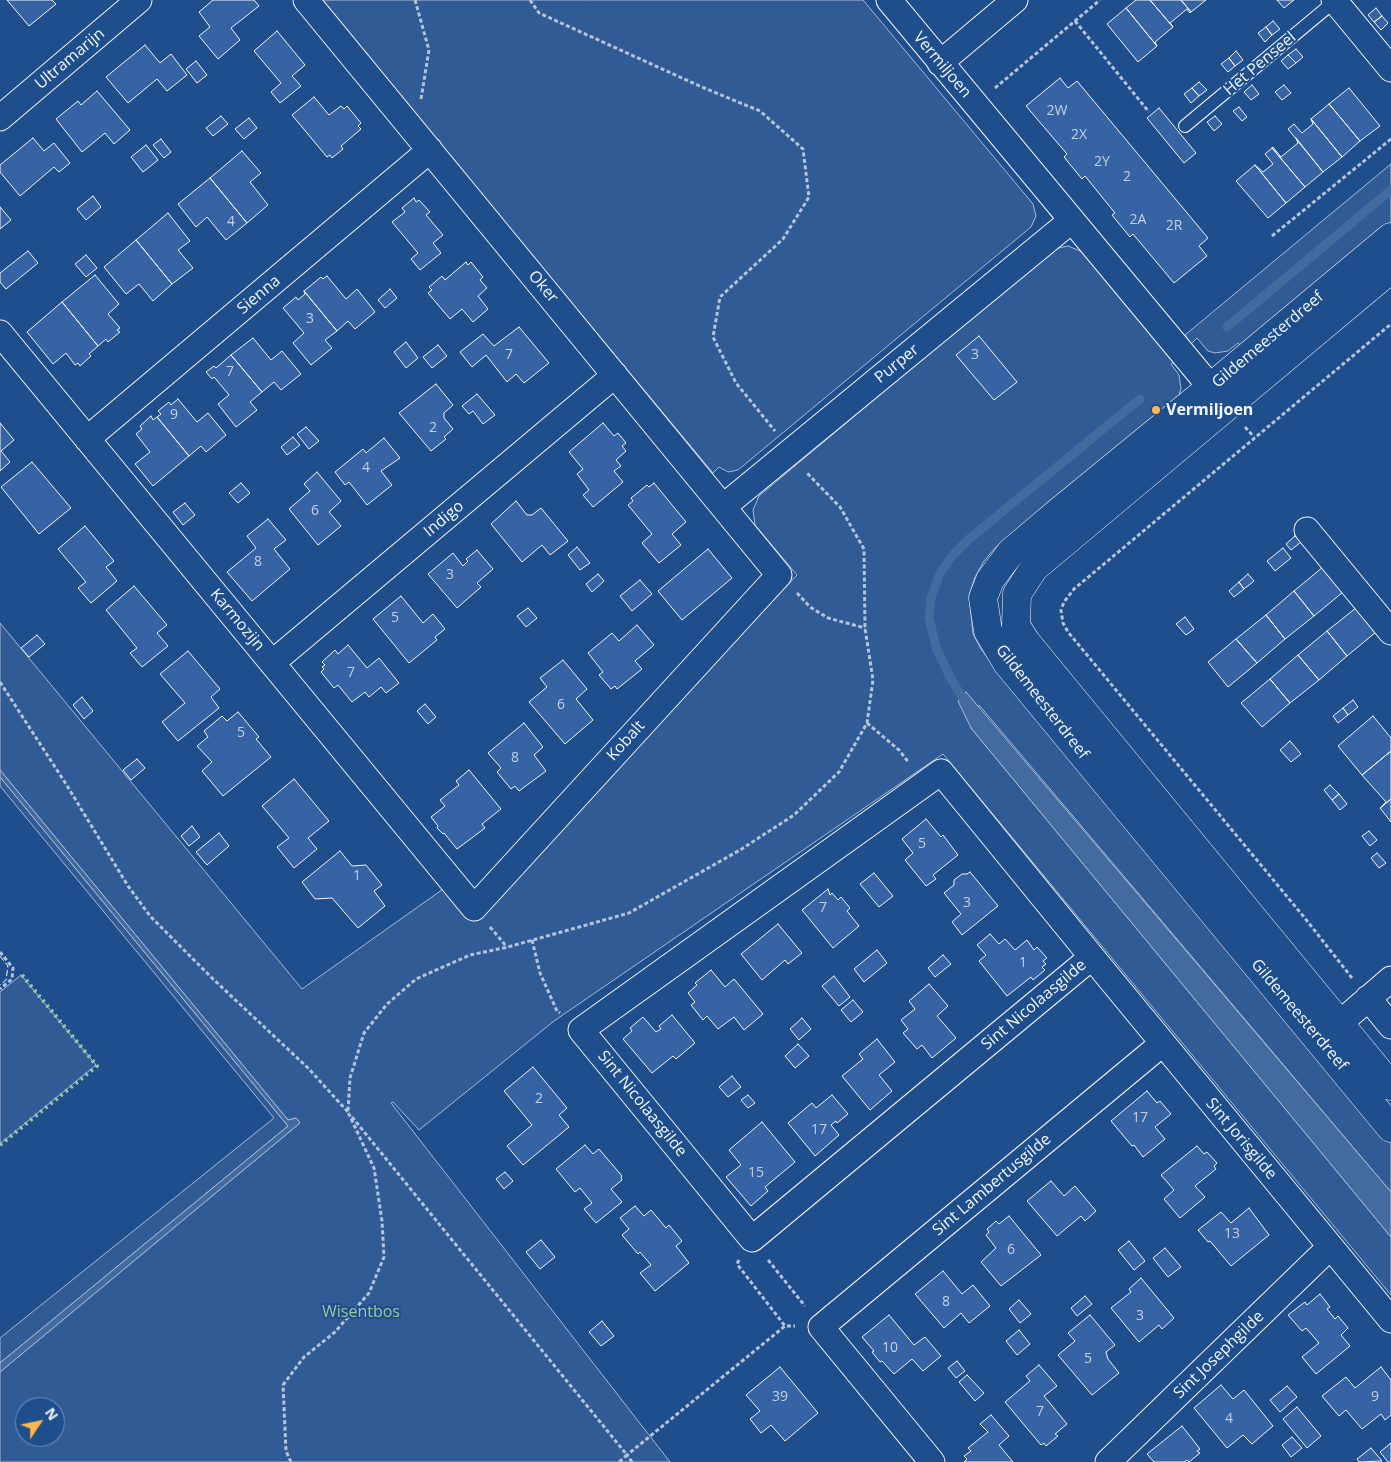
<!DOCTYPE html>
<style>
body{margin:0}
#map{position:relative;width:1391px;height:1462px;overflow:hidden;background:#1f4e8c;font-family:"Open Sans",sans-serif}
canvas{display:block}
.north{position:absolute;left:15px;top:1397px;width:50px;height:50px;box-sizing:border-box;background:#1f4e8c;border:1px solid #7391ba;border-radius:50%;rotate:56deg;font-size:14px;font-weight:700;line-height:20px;text-align:center;color:#f2f6ff}
.north::after{content:'';display:block;margin:auto;width:18px;height:22px;background:#ffb74d;clip-path:polygon(50% 0,100% 100%,50% 72%,0 100%)}
</style>
<div id="map">
<canvas width="1391" height="1462"></canvas>
<div class="north">N</div>
</div>
<script>
const c = document.querySelector('canvas').getContext('2d');
c.lineJoin = 'round';
function fill(path, color) { c.fillStyle = color; c.fill(path, 'evenodd'); }
const poly = rows => new Path2D(rows.map(r => 'M' + r).join(''));
function strokePath(path, color, width, dash) { c.strokeStyle = color; c.lineWidth = width; c.lineCap = dash ? 'butt' : 'round'; c.setLineDash(dash || []); c.stroke(path); }
function drawText(font, color, halo, rows, align = 'center') {
  c.font = font + ' "Open Sans",sans-serif'; c.lineWidth = 4; c.setLineDash([]); c.textBaseline = 'middle'; c.strokeStyle = halo; c.fillStyle = color; for (const [text, x, y, turn = 0] of rows) {
    c.save(); c.translate(x, y); c.rotate((+turn || 0) * Math.PI / 180); c.textAlign = isNaN(turn) ? turn : align; if (halo) c.strokeText(text, 0, 0); c.fillText(text, 0, 0); c.restore();
  }
}
const green = poly([
 [320,0,863,0,1033,204,1036,216,1031,227,738,470,728,472,719,467,713,473,320,0],
 [1391,164,1391,226,1243,349,1238,343,1228,351,1215,353,1208,351,1197,338,1191,344,1185,335,1391,164],
 [1068,246,1085,253,1175,362,1171,364,1179,375,1181,388,1179,395,1173,403,995,548,984,561,975,577,969,595,973,634,981,649,998,672,1391,1137,1391,1192,979,705,971,728,1391,1237,1391,1295,943,754,554,1021,419,1130,393,1102,391,1103,670,1462,0,1462,0,1372,300,1123,296,1118,288,1120,0,770,0,623,302,989,446,887,474,920,797,575,755,525,753,510,759,496,1054,249,1068,246],
 [25,1407,55,1407,55,1437,25,1437,25,1407],
 [0,777,288,1126,0,1363,0,1338,274,1118,0,786,0,777],
 [21,975,96,1065,0,1144,0,992,21,975]
]);
fill(green, '#305b95');
strokePath(green, '#a8bbd7', 1);
const water = poly([
 [966,692,1391,1192,1391,1237,971,728,958,701,966,692],
 [0,770,288,1120,296,1118,300,1123,0,1372,0,1363,288,1126,0,777,0,770]
]);
fill(water, '#446ba0');
strokePath(water, '#a8bbd7', 1);
strokePath(poly([
 [1227,327,1391,190],
 [968,707,951,679,937,650,929,618,931,598,940,573,952,556,969,539,1140,399]
]), '#446ba0', 9);
const building = poly([
 [7,0,52,0,56,4,29,26,7,0],
 [213,0,254,0,259,6,231,28,240,40,218,59,199,36,210,27,199,12,213,0],
 [1136,0,1150,0,1173,27,1155,42,1157,46,1126,8,1136,0],
 [1150,0,1181,0,1191,12,1190,13,1187,9,1170,23,1173,27,1150,0],
 [1181,0,1206,0,1191,12,1181,0],
 [1277,0,1294,0,1284,8,1277,0],
 [1126,8,1157,46,1138,62,1107,24,1126,8],
 [1376,8,1382,16,1374,22,1368,15,1376,8],
 [1382,16,1388,23,1381,30,1374,22,1382,16],
 [1273,21,1280,29,1272,35,1266,27,1273,21],
 [1266,27,1272,35,1265,42,1258,33,1266,27],
 [277,31,305,65,292,76,301,86,280,103,271,92,281,83,254,51,277,31],
 [145,45,160,63,171,54,187,75,167,91,157,79,128,103,106,77,145,45],
 [1296,49,1303,57,1296,63,1288,55,1296,49],
 [1236,51,1243,60,1235,66,1229,58,1236,51],
 [1288,55,1296,63,1288,69,1281,61,1288,55],
 [1229,58,1235,66,1228,72,1221,64,1229,58],
 [196,61,207,75,197,83,186,69,196,61],
 [1060,78,1068,88,1077,81,1208,238,1199,246,1207,256,1174,283,1133,234,1130,237,1112,215,1115,213,1085,176,1082,179,1064,157,1067,154,1026,106,1060,78],
 [1199,82,1207,90,1199,96,1192,88,1199,82],
 [1252,85,1259,94,1251,100,1244,92,1252,85],
 [1284,85,1291,93,1282,100,1275,92,1284,85],
 [1192,88,1199,96,1191,103,1184,94,1192,88],
 [1349,88,1380,126,1360,141,1329,104,1349,88],
 [97,91,130,130,114,144,105,133,82,152,56,119,78,101,81,105,97,91],
 [314,97,329,115,341,106,344,109,347,106,361,123,358,126,361,129,341,146,343,149,332,158,330,155,327,157,292,115,314,97],
 [1329,104,1360,141,1342,157,1311,119,1329,104],
 [1239,107,1247,117,1242,121,1233,111,1239,107],
 [1159,108,1196,153,1184,163,1147,118,1159,108],
 [221,116,228,124,213,136,206,128,221,116],
 [1215,116,1222,124,1214,131,1207,122,1215,116],
 [249,118,257,128,244,139,235,129,249,118],
 [1311,119,1342,157,1323,172,1288,129,1294,124,1302,133,1313,124,1311,119],
 [33,138,44,151,54,143,70,163,59,172,54,167,20,196,0,172,0,165,33,138],
 [1296,138,1323,172,1305,187,1272,148,1273,147,1281,157,1298,143,1296,138],
 [161,139,171,152,164,158,153,145,161,139],
 [146,145,158,160,143,172,131,157,146,145],
 [1272,148,1305,187,1286,203,1255,165,1263,172,1273,164,1265,154,1272,148],
 [242,151,261,173,250,182,268,205,247,223,210,178,242,151],
 [1255,165,1286,203,1268,218,1236,181,1255,165],
 [210,178,247,223,226,240,207,217,196,227,178,204,210,178],
 [93,196,101,207,86,220,77,209,93,196],
 [414,198,416,202,419,200,430,212,426,215,443,235,433,243,441,253,420,270,411,259,418,253,392,222,405,212,402,208,414,198],
 [0,207,11,220,0,229,0,207],
 [168,213,190,241,178,250,193,268,172,284,136,240,168,213],
 [136,240,172,284,153,301,139,284,126,294,104,267,136,240],
 [28,251,38,263,6,289,0,282,0,273,28,251],
 [86,255,97,268,86,277,75,264,86,255],
 [466,262,468,265,471,262,483,277,480,280,487,288,478,296,488,309,473,322,462,309,450,319,428,293,432,290,429,287,442,276,445,280,466,262],
 [95,275,119,304,108,314,120,328,117,330,120,332,108,342,106,339,98,346,62,302,95,275],
 [327,276,346,299,357,289,375,312,355,329,348,321,337,331,304,291,321,277,323,279,327,276],
 [390,289,397,298,385,308,378,300,390,289],
 [304,291,337,331,325,340,332,348,311,365,293,343,304,333,283,308,296,297,298,300,305,294,304,291],
 [62,302,98,346,89,354,91,356,80,366,78,363,75,365,66,353,53,364,27,332,62,302],
 [519,327,549,363,524,383,516,374,507,382,486,355,472,367,460,352,483,334,494,346,519,327],
 [979,336,1017,382,994,400,956,355,979,336],
 [253,338,271,360,282,351,301,374,281,390,274,382,262,392,231,355,253,338],
 [406,342,418,358,406,368,394,352,406,342],
 [438,345,447,356,432,368,423,357,438,345],
 [231,355,262,392,250,402,257,410,236,427,218,404,229,395,214,377,212,379,206,372,214,366,216,368,231,355],
 [436,384,453,405,444,413,444,418,453,429,444,437,446,439,431,451,399,413,436,384],
 [477,394,495,415,483,424,473,411,469,414,462,406,477,394],
 [178,399,197,422,208,413,226,435,206,452,201,446,189,456,157,417,161,414,158,411,169,402,171,405,178,399],
 [151,416,153,420,157,417,189,456,153,486,135,464,150,452,136,434,142,429,140,426,151,416],
 [0,423,14,440,1,451,10,462,0,471,0,423],
 [603,423,614,436,618,433,626,443,622,446,626,451,616,460,621,466,614,471,623,482,593,507,583,495,589,490,577,474,583,469,569,452,603,423],
 [306,427,319,441,309,449,297,434,306,427],
 [293,437,300,445,287,455,281,447,293,437],
 [384,438,400,458,381,471,392,485,367,505,349,482,345,485,335,472,363,449,366,453,384,438],
 [32,462,71,508,39,534,1,487,32,462],
 [317,472,341,501,329,512,341,526,318,545,289,509,310,491,304,484,317,472],
 [241,483,250,493,238,503,229,493,241,483],
 [654,483,686,522,672,534,681,545,659,563,642,543,652,534,628,505,633,501,631,498,647,485,649,487,654,483],
 [516,501,527,515,532,515,541,508,568,541,550,555,542,545,522,562,491,524,516,501],
 [185,503,195,515,183,525,173,512,185,503],
 [268,519,286,540,274,549,290,569,252,601,227,572,256,548,247,536,268,519],
 [85,526,114,561,106,567,117,581,91,603,78,588,86,582,58,549,85,526],
 [1295,536,1301,542,1291,550,1286,544,1295,536],
 [577,547,590,563,580,570,568,555,577,547],
 [1283,548,1291,558,1275,571,1267,561,1283,548],
 [708,549,732,578,682,620,658,591,708,549],
 [477,550,493,569,477,583,481,587,457,608,428,574,453,553,463,566,468,561,466,559,477,550],
 [1323,567,1343,592,1314,616,1294,591,1323,567],
 [598,574,604,581,592,592,586,584,598,574],
 [1248,574,1254,581,1244,589,1239,582,1248,574],
 [640,580,652,594,632,611,620,596,640,580],
 [1239,582,1244,589,1234,597,1229,591,1239,582],
 [134,586,167,625,157,633,168,646,142,667,130,653,137,648,106,610,134,586],
 [1294,591,1314,616,1285,639,1266,615,1294,591],
 [401,596,423,623,433,614,445,629,435,637,437,640,409,663,373,619,401,596],
 [528,608,537,618,526,627,517,616,528,608],
 [1356,608,1376,632,1347,656,1327,631,1356,608],
 [1266,615,1285,639,1257,663,1236,639,1266,615],
 [1185,617,1194,629,1186,635,1176,624,1185,617],
 [637,625,654,645,635,661,642,669,617,689,615,686,611,689,599,675,603,672,588,653,612,633,619,641,637,625],
 [1327,631,1347,656,1319,680,1298,655,1327,631],
 [37,635,45,644,29,657,21,648,37,635],
 [1236,639,1257,663,1228,687,1208,662,1236,639],
 [348,645,367,668,379,658,399,683,386,693,381,687,369,697,365,692,352,702,338,685,334,688,321,672,324,669,322,667,325,665,322,662,335,650,338,654,348,645],
 [188,651,220,689,211,697,219,708,178,741,162,722,185,703,160,674,188,651],
 [1298,655,1319,680,1290,703,1270,679,1298,655],
 [563,660,587,689,576,699,593,720,565,744,529,702,547,687,540,678,563,660],
 [1270,679,1290,703,1262,727,1241,703,1270,679],
 [82,697,93,711,84,719,73,705,82,697],
 [1353,700,1358,707,1348,715,1343,708,1353,700],
 [425,704,436,717,428,724,417,711,425,704],
 [1343,708,1348,715,1338,723,1333,716,1343,708],
 [238,712,259,737,256,739,271,757,223,796,202,771,212,762,197,746,208,737,204,731,222,716,227,721,238,712],
 [1373,716,1391,738,1391,751,1362,775,1338,746,1373,716],
 [524,723,543,747,534,755,546,771,519,791,515,786,511,789,497,772,501,768,488,753,524,723],
 [1290,741,1301,754,1291,762,1280,750,1290,741],
 [1391,751,1391,799,1380,808,1386,802,1362,775,1391,751],
 [137,759,145,768,131,780,123,770,137,759],
 [469,770,501,809,482,824,485,828,457,849,444,833,443,834,437,828,438,826,431,817,445,806,440,800,459,785,456,781,469,770],
 [294,779,329,821,308,838,317,849,294,868,277,847,289,838,262,806,294,779],
 [1330,785,1339,794,1332,800,1324,790,1330,785],
 [1339,794,1347,804,1340,810,1332,800,1339,794],
 [1391,799,1391,822,1380,808,1391,799],
 [926,819,941,837,943,835,958,855,933,875,936,879,926,886,905,860,913,853,902,839,926,819],
 [192,826,200,837,189,846,181,836,192,826],
 [1369,831,1377,840,1370,846,1362,836,1369,831],
 [219,833,229,846,207,865,196,852,219,833],
 [340,851,352,866,366,865,382,885,374,891,385,906,358,928,332,898,315,899,302,882,340,851],
 [1377,853,1386,863,1379,868,1371,858,1377,853],
 [970,872,998,906,962,935,952,922,961,914,944,893,954,885,954,880,962,874,967,874,970,872],
 [874,873,893,896,879,907,860,884,874,873],
 [828,889,830,895,832,893,838,900,841,897,850,908,847,911,859,926,833,948,802,910,828,889],
 [778,924,802,953,788,964,785,960,762,980,741,954,778,924],
 [990,934,999,944,1005,939,1015,950,1027,940,1034,950,1037,947,1047,958,1043,961,1046,964,1042,967,1045,970,1033,980,1031,977,1007,996,979,961,986,955,977,945,990,934],
 [877,950,887,963,864,982,854,969,877,950],
 [943,955,951,964,935,977,928,968,943,955],
 [711,970,725,987,734,979,763,1014,744,1030,734,1017,718,1029,707,1016,703,1020,691,1005,695,1002,688,993,697,985,695,983,711,970],
 [834,976,850,997,839,1006,822,986,834,976],
 [929,984,948,1006,937,1016,956,1038,932,1058,922,1045,917,1049,903,1033,908,1029,901,1020,915,1009,909,1001,929,984],
 [853,1000,863,1012,851,1022,841,1010,853,1000],
 [672,1015,695,1043,676,1059,673,1056,652,1073,623,1039,632,1031,630,1028,643,1017,656,1032,661,1029,659,1026,672,1015],
 [802,1018,811,1029,799,1040,790,1029,802,1018],
 [877,1039,895,1062,879,1075,892,1091,870,1110,842,1076,863,1059,859,1054,877,1039],
 [798,1044,809,1056,795,1068,785,1056,798,1044],
 [533,1067,567,1108,559,1115,569,1127,523,1165,507,1146,532,1125,504,1091,533,1067],
 [732,1076,741,1087,728,1097,719,1087,732,1076],
 [1147,1091,1157,1103,1160,1101,1171,1114,1155,1127,1165,1139,1143,1157,1134,1145,1132,1146,1111,1121,1147,1091],
 [748,1095,755,1103,748,1108,741,1100,748,1095],
 [832,1095,848,1114,837,1123,836,1121,831,1125,839,1135,815,1156,788,1123,812,1103,816,1108,832,1095],
 [762,1122,795,1162,765,1187,768,1191,751,1206,726,1177,741,1165,729,1150,762,1122],
 [585,1145,593,1154,599,1149,622,1176,621,1177,622,1180,611,1189,622,1202,596,1223,584,1209,592,1203,580,1188,575,1192,556,1169,585,1145],
 [1197,1146,1204,1154,1207,1152,1217,1163,1214,1166,1216,1169,1195,1186,1205,1197,1180,1218,1164,1199,1174,1190,1161,1175,1197,1146],
 [505,1172,513,1181,504,1189,496,1179,505,1172],
 [1051,1181,1064,1196,1075,1186,1096,1211,1085,1221,1081,1216,1057,1236,1027,1201,1051,1181],
 [635,1206,644,1216,651,1210,666,1228,669,1225,682,1241,676,1246,689,1263,655,1291,640,1273,651,1265,640,1252,638,1254,622,1235,629,1229,620,1218,635,1206],
 [1249,1208,1269,1235,1231,1266,1210,1241,1208,1242,1198,1230,1221,1212,1231,1223,1249,1208],
 [1009,1216,1041,1255,1001,1286,981,1262,996,1248,986,1235,989,1232,987,1229,996,1221,999,1224,1009,1216],
 [541,1240,555,1257,540,1269,526,1252,541,1240],
 [1129,1241,1145,1261,1134,1270,1118,1250,1129,1241],
 [1165,1248,1181,1267,1168,1277,1153,1258,1165,1248],
 [943,1271,962,1294,973,1285,990,1306,969,1323,961,1313,944,1328,915,1294,943,1271],
 [1141,1278,1174,1318,1162,1329,1159,1325,1139,1342,1111,1308,1131,1292,1129,1289,1141,1278],
 [1320,1294,1330,1307,1327,1309,1335,1319,1338,1316,1348,1328,1341,1335,1350,1346,1316,1374,1302,1357,1319,1343,1306,1328,1302,1331,1288,1315,1305,1302,1307,1305,1320,1294],
 [1085,1296,1092,1304,1077,1316,1071,1308,1085,1296],
 [1019,1300,1031,1314,1020,1323,1009,1309,1019,1300],
 [889,1315,914,1345,925,1337,941,1356,923,1371,912,1359,894,1374,882,1361,880,1362,872,1352,874,1351,862,1337,889,1315],
 [1090,1315,1115,1345,1106,1352,1108,1359,1119,1373,1092,1395,1058,1355,1075,1341,1068,1333,1090,1315],
 [602,1321,614,1336,601,1346,589,1332,602,1321],
 [1019,1330,1030,1344,1017,1355,1006,1341,1019,1330],
 [957,1361,965,1371,956,1378,948,1368,957,1361],
 [1039,1365,1057,1386,1044,1396,1067,1424,1055,1434,1058,1436,1046,1446,1044,1443,1041,1445,1005,1402,1030,1381,1026,1376,1039,1365],
 [780,1367,818,1413,785,1441,771,1425,761,1433,750,1419,760,1411,746,1395,780,1367],
 [1381,1367,1391,1380,1391,1415,1385,1420,1381,1414,1362,1429,1346,1410,1339,1416,1322,1396,1346,1377,1355,1388,1381,1367],
 [967,1375,984,1393,975,1401,959,1382,967,1375],
 [1221,1385,1233,1399,1244,1390,1273,1426,1252,1444,1243,1435,1227,1448,1194,1408,1221,1385],
 [1287,1386,1297,1397,1280,1412,1270,1400,1287,1386],
 [1297,1407,1321,1436,1307,1448,1283,1419,1297,1407],
 [991,1415,1009,1436,999,1445,1013,1462,964,1462,967,1459,964,1456,971,1451,968,1448,988,1432,980,1424,991,1415],
 [1182,1426,1200,1449,1197,1451,1200,1453,1189,1462,1187,1460,1184,1462,1154,1462,1147,1454,1182,1426],
 [1292,1437,1302,1448,1291,1457,1282,1445,1292,1437],
 [1391,1443,1391,1462,1388,1462,1380,1452,1391,1443],
 [1371,1448,1382,1461,1359,1462,1357,1459,1371,1448]
]);
fill(building, '#3563a3');
strokePath(building, '#f2f6ff', 1);
const lane = poly([
 [1185,126,1335,1]
]);
const street = poly([
 [889,0,1223,402],
 [1334,0,1391,69],
 [940,63,1015,0],
 [0,118,139,0],
 [0,333,474,908,779,575,306,0],
 [87,439,430,150],
 [723,507,1072,220],
 [1307,530,1391,632],
 [272,663,615,375],
 [941,772,1092,957,752,1239,581,1030,941,772],
 [1092,957,1391,1320],
 [1368,998,1391,1026],
 [1325,1036,1391,979],
 [932,1462,821,1327,1162,1044],
 [1108,1462,1330,1247]
]);
const secondary = poly([
 [1391,237,1211,387,1057,513,1011,552,990,580,983,598,988,631,1007,663,1391,1128],
 [1391,269,1034,568,1017,594,1016,626,1027,643,1391,1086]
]);
strokePath(lane, '#f2f6ff', 14);
strokePath(street, '#f2f6ff', 27);
strokePath(secondary, '#f2f6ff', 29);
strokePath(poly([
 [415,0,429,50,421,99],
 [530,0,539,13,704,88,760,111,803,149,809,197,783,239,720,297,713,337,736,383,775,431],
 [1075,21,1149,112],
 [995,88,1100,0],
 [1272,236,1391,139],
 [1245,427,1254,437],
 [797,593,810,607,828,618,865,628],
 [0,682,66,784,128,886,150,916,212,978,308,1068,348,1112],
 [867,723,899,750,909,763],
 [490,927,507,947],
 [532,940,540,973,557,1011,560,1013],
 [0,952,13,968,12,979,0,989],
 [1352,978,1304,917,1068,632,1063,623,1061,610,1064,602,1074,589,1391,324],
 [352,1117,627,1455,619,1462],
 [739,1260,737,1264,785,1326],
 [768,1260,805,1306],
 [291,1462,286,1451,283,1385,304,1357,335,1332,369,1293,384,1257,382,1221,374,1168,348,1112,350,1078,364,1033,387,1004,416,979,470,955,508,947,629,913,740,850,794,815,839,772,867,723,873,680,865,628,864,549,840,507,806,472],
 [632,1462,627,1455,785,1326,795,1326]
]), '#b3c4dc', 3, [4, 2.5]);
strokePath(lane, '#1f4e8c', 12);
strokePath(street, '#1f4e8c', 25);
strokePath(secondary, '#1f4e8c', 28);
strokePath(poly([
 [0,1145,97,1066,22,975]
]), '#97c8a6', 4, [2.5, 4]);
strokePath(poly([
 [0,956,8,966,6,980,0,985]
]), '#f2f6ff', 1, [6, 2.5]);
for (const [x, y, r, color] of [
 [1156,410,5,"#ffb74d"]
]) { const dot = new Path2D(); dot.arc(x, y, r, 0, 2 * Math.PI); c.fillStyle = color; c.fill(dot); strokePath(dot, '#1f4e8c', 2); }
drawText('14px', '#c3d1e8', null, [
 ["2W",1057,111],
 ["2X",1079,135],
 ["2Y",1102,162],
 ["2",1127,177],
 ["2A",1138,220],
 ["4",231,222],
 ["2R",1174,226],
 ["3",310,319],
 ["7",509,355],
 ["3",975,355],
 ["7",230,372],
 ["9",174,415],
 ["2",433,428],
 ["4",366,468],
 ["6",315,511],
 ["8",258,562],
 ["3",450,575],
 ["5",395,618],
 ["7",351,673],
 ["6",561,705],
 ["5",241,733],
 ["8",515,758],
 ["5",922,844],
 ["1",357,876],
 ["3",967,903],
 ["7",823,908],
 ["1",1023,963],
 ["2",539,1099],
 ["17",1140,1118],
 ["17",819,1130],
 ["15",756,1173],
 ["13",1232,1234],
 ["6",1011,1250],
 ["8",946,1302],
 ["3",1140,1316],
 ["10",890,1348],
 ["5",1088,1359],
 ["39",780,1397],
 ["9",1375,1397],
 ["7",1040,1412],
 ["4",1229,1419]
]);
drawText('16px', '#f2f6ff', '#1f4e8c', [
 ["Ultramarijn",70,59,-40],
 ["Het Penseel",1260,64,-40],
 ["Vermiljoen",942,65,50],
 ["Oker",543,287,50],
 ["Sienna",259,295,-40],
 ["Gildemeesterdreef",1268,340,-40],
 ["Purper",897,364,-39],
 ["Indigo",444,519,-40],
 ["Karmozijn",237,620,50],
 ["Gildemeesterdreef",1042,702,52],
 ["Kobalt",626,741,-48],
 ["Sint Nicolaasgilde",1034,1005,-40],
 ["Gildemeesterdreef",1299,1015,50],
 ["Sint Nicolaasgilde",642,1104,51],
 ["Sint Jorisgilde",1241,1139,50],
 ["Sint Lambertusgilde",992,1185,-40],
 ["Sint Josephgilde",1219,1355,-44]
]);
drawText('bold 16px', '#f2f6ff', '#1f4e8c', [
 ["Vermiljoen",1166,410]
], 'left');
drawText('16px', '#97c8a6', '#1f4e8c', [
 ["Wisentbos",361,1312]
]);
</script>
